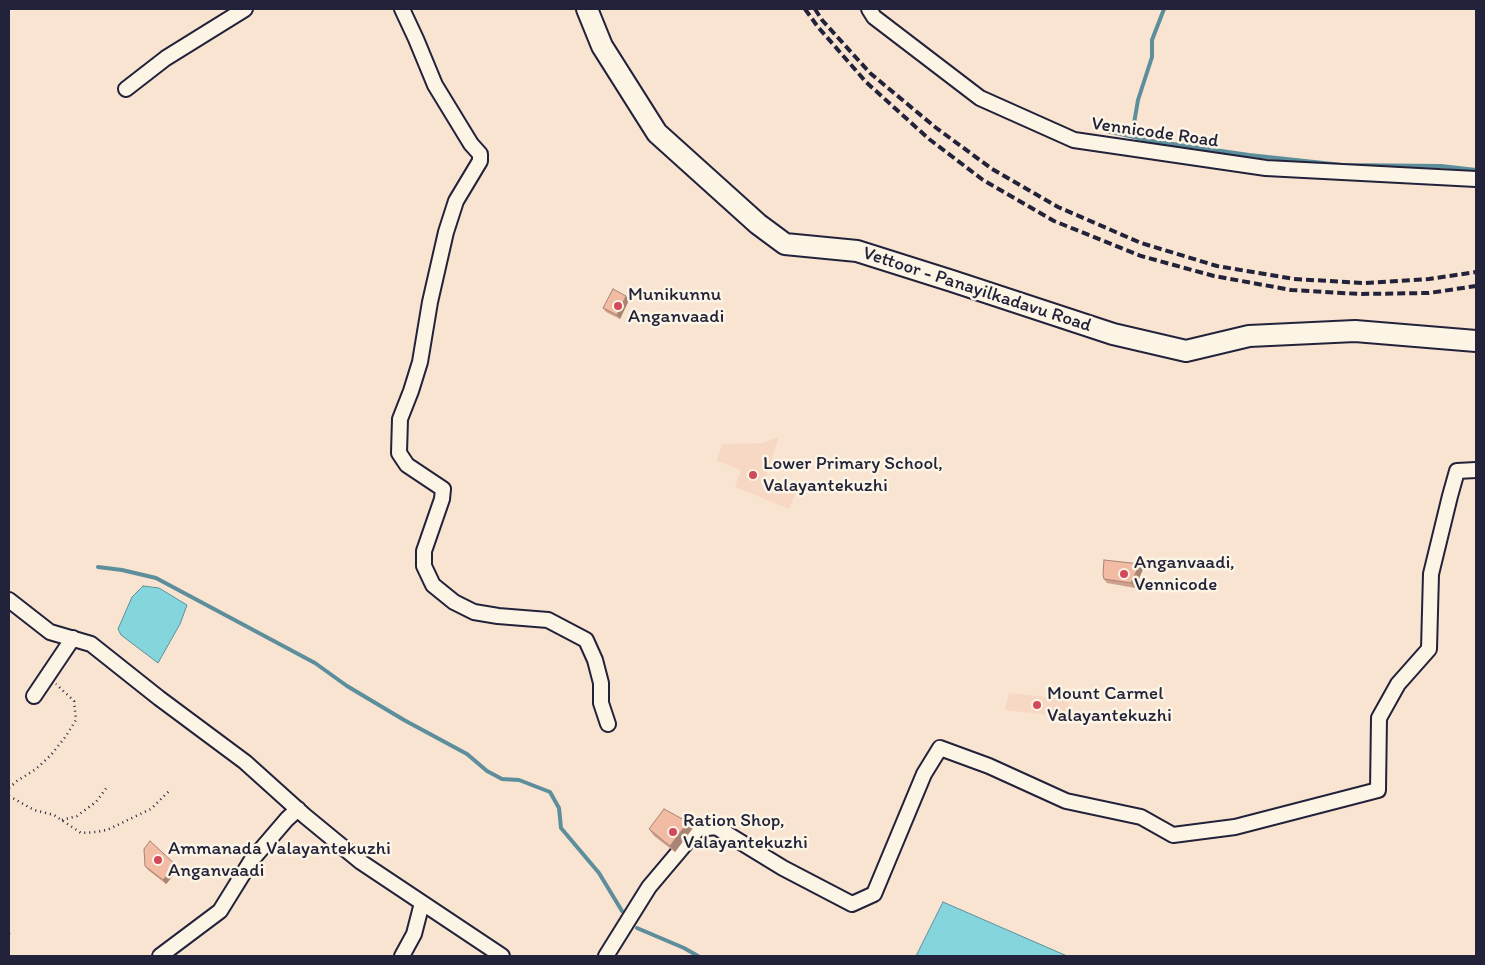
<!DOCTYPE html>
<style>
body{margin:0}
#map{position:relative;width:1485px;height:965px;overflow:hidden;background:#f9e4d2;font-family:Itim,sans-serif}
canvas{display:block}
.frame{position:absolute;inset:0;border:10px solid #22223b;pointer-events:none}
</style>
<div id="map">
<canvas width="1485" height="965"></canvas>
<div class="frame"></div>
</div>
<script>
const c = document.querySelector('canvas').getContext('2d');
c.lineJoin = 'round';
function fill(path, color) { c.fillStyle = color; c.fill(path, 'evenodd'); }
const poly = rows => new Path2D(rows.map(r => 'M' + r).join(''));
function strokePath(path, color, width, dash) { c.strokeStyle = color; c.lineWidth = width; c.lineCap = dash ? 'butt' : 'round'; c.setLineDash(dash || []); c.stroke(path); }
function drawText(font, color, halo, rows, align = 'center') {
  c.font = font + ' Itim,sans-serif'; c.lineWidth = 5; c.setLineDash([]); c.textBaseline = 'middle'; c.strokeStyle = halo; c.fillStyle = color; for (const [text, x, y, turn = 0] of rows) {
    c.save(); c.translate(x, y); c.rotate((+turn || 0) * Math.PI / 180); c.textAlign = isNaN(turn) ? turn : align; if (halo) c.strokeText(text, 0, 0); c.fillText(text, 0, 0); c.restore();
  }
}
fill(poly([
 [779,437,765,479,796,493,789,509,735,487,741,470,717,461,722,444,762,443],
 [1009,693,1069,699,1068,717,1005,710]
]), '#f7d8c4');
const water = poly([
 [143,586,159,588,187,605,180,624,158,663,121,635,118,629,132,597,143,586],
 [943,902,1067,956,916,956,943,902]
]);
fill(water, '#84d6dc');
strokePath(water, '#5d8e9c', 1);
strokePath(poly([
 [1107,131,1152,141,1249,155,1342,165,1441,166,1476,170],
 [1132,135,1138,100,1152,57,1152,40,1164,9],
 [98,567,122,570,156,578,315,663,347,686,404,720,467,754,487,771,502,779,519,780,550,792,559,808,561,828,599,873,622,911],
 [637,928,684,948,698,956]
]), '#5d8e9c', 4);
const street = poly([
 [402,9,416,39,435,85,471,144,480,154,480,161,456,201,446,232,430,302,420,362,411,391,400,419,399,453,407,465,443,489,442,499,424,551,424,566,433,585,454,602,474,612,498,616,548,620,586,640,595,660,601,683,601,703,608,724],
 [869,9,874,17,980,98,1074,140,1266,168,1476,179],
 [126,89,166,58,245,9],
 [9,600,50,632,91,644,159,698,245,762,305,816,361,862,502,956],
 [34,696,73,638],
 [160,956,220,911,251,861,287,819,298,809],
 [402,956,414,934,422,903],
 [606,956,649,887,698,829,716,827,783,868,852,904,874,894,924,774,940,748,989,766,1066,801,1141,817,1173,835,1235,827,1378,790,1379,718,1398,684,1429,649,1431,574,1450,496,1457,471,1476,470]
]);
const secondary = poly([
 [587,9,602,46,657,133,758,224,785,244,857,251,952,281,1113,334,1186,351,1249,336,1355,331,1476,341]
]);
strokePath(street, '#22223b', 18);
strokePath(secondary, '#22223b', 24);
strokePath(poly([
 [9,788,17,781,36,769,51,755,66,736,76,720,74,701,56,684],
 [9,796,34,810,54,815,81,833,96,832,107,830,134,817,151,809,171,789],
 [62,820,77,816,96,802,107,787],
 [9,933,11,931]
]), '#22223b', 2.5, [1, 4]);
strokePath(street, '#fcf5e5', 14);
strokePath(secondary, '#fcf5e5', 20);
strokePath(poly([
 [805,9,818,27,866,82,929,139,983,180,1054,221,1141,256,1214,276,1291,290,1360,294,1429,293,1476,286],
 [815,9,822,20,870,73,935,127,992,169,1058,207,1141,243,1217,266,1294,279,1364,283,1429,279,1476,272]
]), '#22223b', 4, [8, 4]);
fill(poly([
 [629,300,620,319,606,312,603,308],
 [1140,564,1143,569,1135,588,1107,583,1104,579],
 [693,828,675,852,654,836,649,829],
 [145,866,179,869,166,884,148,870]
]), '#cfa18d');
fill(poly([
 [626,296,629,300,620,319,617,315],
 [1140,564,1143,569,1135,588,1131,583],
 [688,822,693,828,675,852,670,846],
 [176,865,179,869,166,884,163,880]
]), '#a98373');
const building = poly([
 [613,289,626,296,617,315,603,308,613,289],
 [1104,560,1140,564,1131,583,1104,579,1103,574,1104,560],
 [664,809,688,822,670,846,649,829,664,809],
 [150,841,176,865,163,880,145,866,144,849,150,841]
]);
fill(building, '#f1bba4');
strokePath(building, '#a98373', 1);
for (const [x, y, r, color] of [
 [618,306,5,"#d1495b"],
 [753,475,5,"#d1495b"],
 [1124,574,5,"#d1495b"],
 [1037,705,5,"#d1495b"],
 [673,832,5,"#d1495b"],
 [158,860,5,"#d1495b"]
]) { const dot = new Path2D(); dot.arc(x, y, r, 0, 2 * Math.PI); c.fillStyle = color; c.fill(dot); strokePath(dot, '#fcf5e5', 2); }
drawText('19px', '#22223b', '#fcf5e5', [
 ["Vennicode Road",1155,133,8],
 ["Vettoor - Panayilkadavu Road",977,290,18]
]);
drawText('19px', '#22223b', '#fcf5e5', [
 ["Munikunnu",628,295],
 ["Anganvaadi",628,317],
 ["Lower Primary School,",763,464],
 ["Valayantekuzhi",763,486],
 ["Anganvaadi,",1134,563],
 ["Vennicode",1134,585],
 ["Mount Carmel",1047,694],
 ["Valayantekuzhi",1047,716],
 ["Ration Shop,",683,821],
 ["Valayantekuzhi",683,843],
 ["Ammanada Valayantekuzhi",168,849],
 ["Anganvaadi",168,871]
], 'left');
</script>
